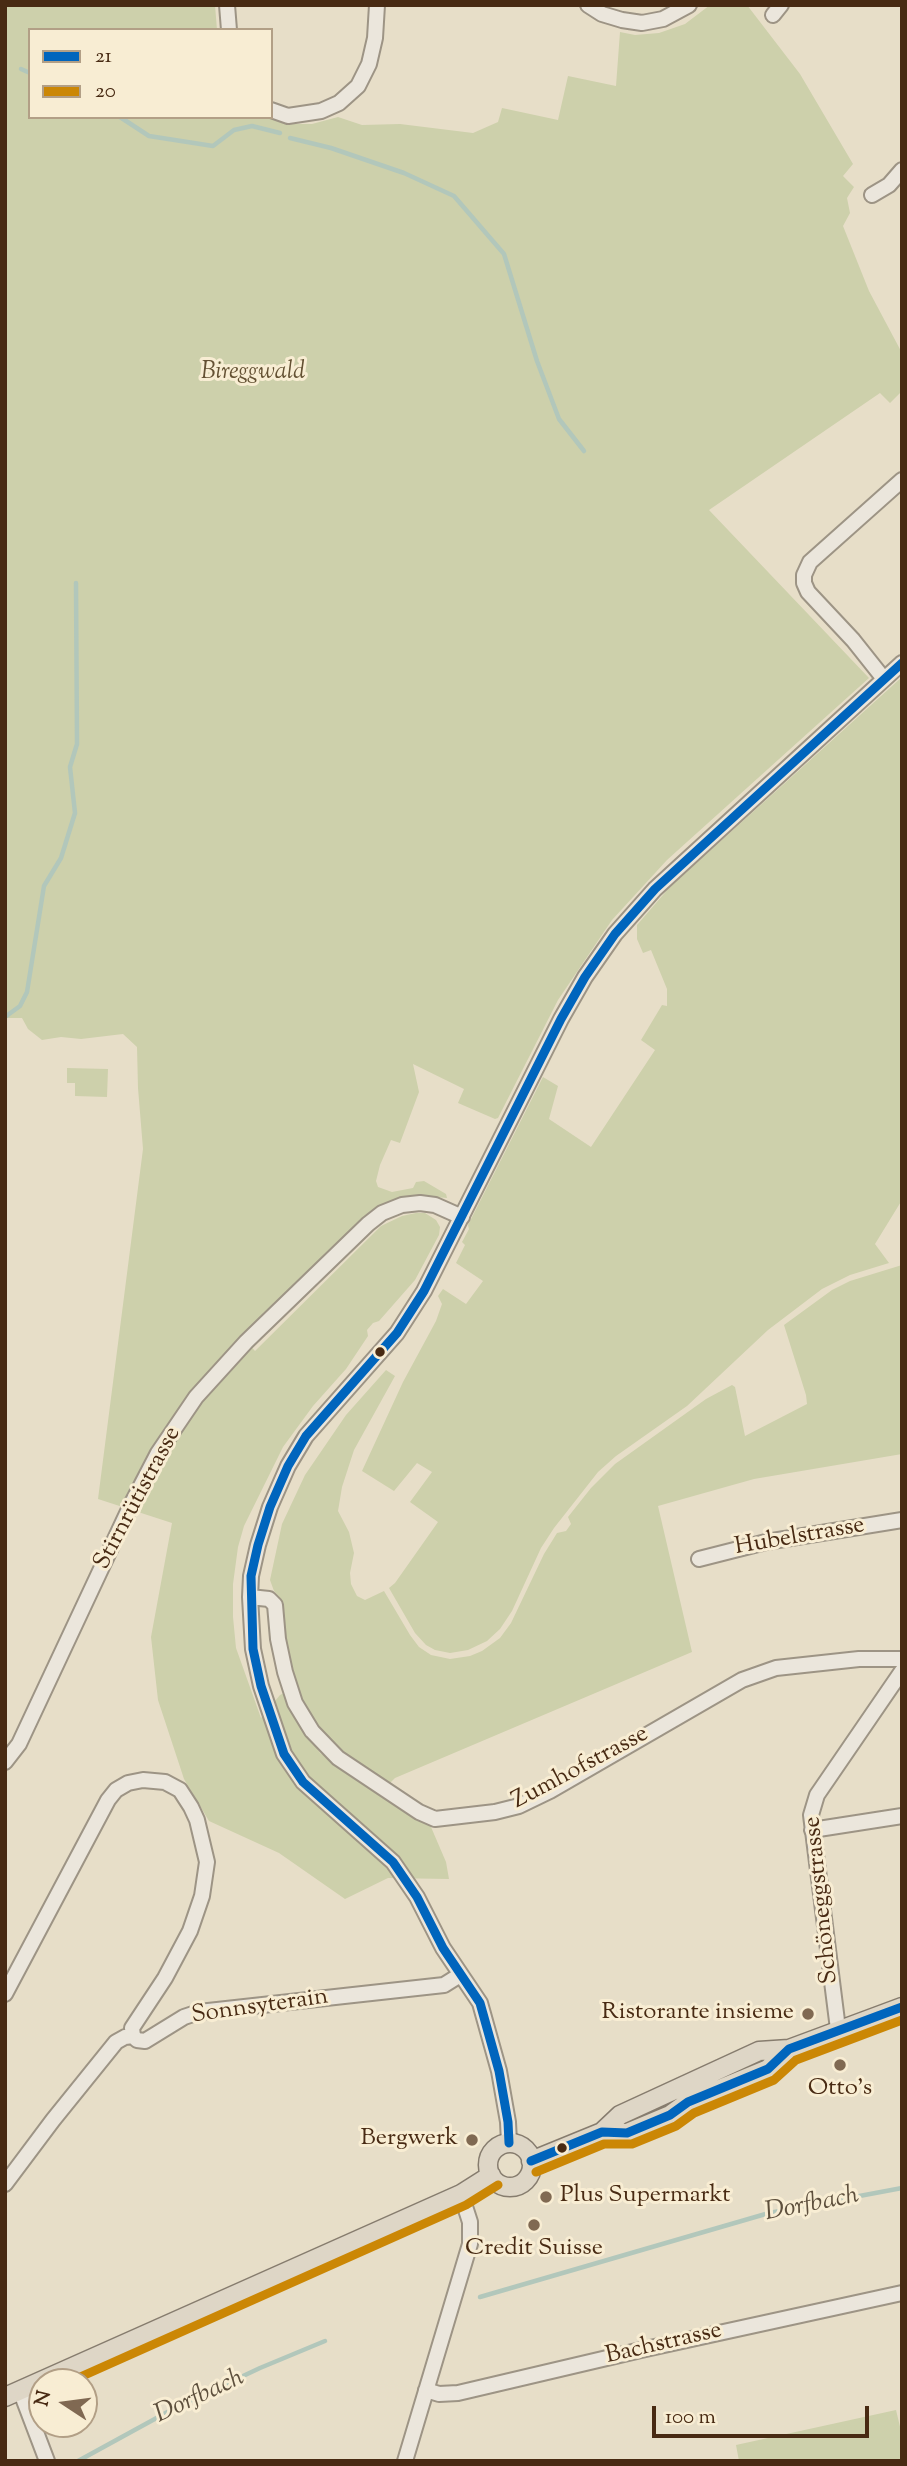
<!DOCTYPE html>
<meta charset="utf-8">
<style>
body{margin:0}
#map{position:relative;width:907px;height:2466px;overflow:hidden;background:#e7dec8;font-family:"Sorts Mill Goudy",serif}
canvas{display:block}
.frame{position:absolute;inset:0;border:7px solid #482a13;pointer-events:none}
.legend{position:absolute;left:28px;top:28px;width:245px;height:91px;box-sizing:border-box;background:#f8edd3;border:2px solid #b29f86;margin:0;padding:9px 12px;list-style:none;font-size:21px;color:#482a13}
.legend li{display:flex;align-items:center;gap:14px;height:35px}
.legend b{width:35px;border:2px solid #b29f86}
.north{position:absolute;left:28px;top:2368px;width:70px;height:70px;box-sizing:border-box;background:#f8edd3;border:2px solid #b29f86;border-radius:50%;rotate:283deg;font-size:19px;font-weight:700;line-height:28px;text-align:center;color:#482a13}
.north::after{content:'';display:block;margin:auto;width:24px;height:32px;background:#806952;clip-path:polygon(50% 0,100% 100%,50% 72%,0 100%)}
.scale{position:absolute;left:652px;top:2406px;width:217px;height:32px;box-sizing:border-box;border:4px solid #482a13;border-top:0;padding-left:9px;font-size:21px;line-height:24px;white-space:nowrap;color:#482a13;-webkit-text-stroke:5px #f8edd3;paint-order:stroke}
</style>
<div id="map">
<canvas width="907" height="2466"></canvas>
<div class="frame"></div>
<ul class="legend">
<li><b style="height:9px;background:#0065bd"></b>21</li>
<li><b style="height:9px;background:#cb8705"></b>20</li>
</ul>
<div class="north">N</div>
<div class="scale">100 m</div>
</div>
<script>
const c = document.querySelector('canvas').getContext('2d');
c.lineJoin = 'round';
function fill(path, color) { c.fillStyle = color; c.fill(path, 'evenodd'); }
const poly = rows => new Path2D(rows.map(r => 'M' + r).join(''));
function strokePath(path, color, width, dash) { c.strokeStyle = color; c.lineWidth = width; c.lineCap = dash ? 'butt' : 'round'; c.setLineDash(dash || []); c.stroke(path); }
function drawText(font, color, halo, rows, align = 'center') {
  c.font = font + ' "Sorts Mill Goudy",serif'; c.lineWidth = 6; c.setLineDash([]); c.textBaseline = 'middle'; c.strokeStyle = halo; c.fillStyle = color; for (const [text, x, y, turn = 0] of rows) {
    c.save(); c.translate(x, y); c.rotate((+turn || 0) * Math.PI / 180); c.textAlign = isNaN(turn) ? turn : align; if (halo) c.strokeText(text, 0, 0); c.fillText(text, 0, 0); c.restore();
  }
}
fill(poly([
 [5,5,215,5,217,30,30,30,30,117,271,117,296,124,312,124,338,117,362,125,400,124,473,133,498,122,502,108,558,120,568,76,616,86,620,32,635,35,659,33,685,24,710,5,747,5,800,74,853,164,843,176,854,187,847,198,850,213,843,226,869,291,902,353,902,391,890,403,880,393,709,510,869,678,667,860,612,920,558,1000,498,1118,495,1119,458,1103,464,1089,413,1064,419,1092,400,1143,391,1140,380,1165,376,1181,378,1187,392,1192,413,1188,416,1182,424,1181,446,1194,447,1198,425,1196,405,1198,387,1203,372,1211,244,1339,255,1351,381,1226,402,1216,416,1213,425,1213,436,1220,440,1227,439,1235,415,1280,379,1321,373,1323,367,1330,368,1336,346,1369,313,1406,283,1447,244,1526,238,1547,233,1584,233,1617,236,1648,261,1718,280,1695,286,1692,294,1712,320,1753,396,1800,431,1827,446,1862,449,1879,388,1878,345,1899,279,1853,209,1821,184,1779,158,1700,151,1637,172,1523,98,1499,143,1149,138,1088,137,1047,123,1034,81,1039,61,1037,42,1040,28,1029,22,1018,5,1018],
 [902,677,902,1200,875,1244,889,1263,850,1275,822,1289,768,1330,687,1406,616,1456,598,1472,554,1528,541,1548,512,1611,500,1629,487,1641,468,1650,450,1653,435,1650,426,1645,415,1633,389,1588,395,1583,438,1522,410,1502,432,1472,417,1463,394,1491,362,1471,403,1382,436,1321,442,1304,438,1296,443,1289,466,1304,483,1281,456,1263,465,1245,462,1242,469,1229,468,1225,543,1077,558,1086,549,1119,591,1147,655,1050,641,1040,662,1005,667,1006,667,989,651,950,643,953,637,939,637,925,669,888],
 [67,1068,108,1069,107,1097,75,1096,75,1083,67,1083],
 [902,1265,902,1454,754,1479,658,1506,692,1652,395,1778,387,1786,321,1734,304,1709,287,1655,281,1599,274,1591,270,1580,282,1524,305,1475,346,1415,386,1370,395,1376,354,1450,342,1487,338,1511,349,1532,354,1553,350,1573,351,1584,357,1596,365,1600,384,1591,410,1635,419,1647,431,1655,450,1659,470,1656,482,1651,500,1638,511,1623,544,1554,557,1533,566,1531,571,1524,568,1517,591,1488,615,1464,706,1399,732,1385,735,1387,745,1436,807,1404,806,1395,784,1325,832,1290,850,1281],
 [896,2410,902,2435,902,2461,739,2461,736,2445]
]), '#cdd0ab');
strokePath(poly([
 [21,69,30,73],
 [120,117,149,136,213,146,234,130,252,126,280,133],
 [290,138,331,148,404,173,454,196,504,254,537,361,559,419,584,451],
 [5,1017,20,1006,27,992,44,886,61,858,75,813,70,767,77,744,76,583],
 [480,2297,769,2213,902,2188],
 [78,2461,173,2409,260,2368,325,2341]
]), '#b2c7bb', 4.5);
const minor = poly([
 [227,5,229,30],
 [588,5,602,14,622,20,642,23,663,19,689,5],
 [773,15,781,5],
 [271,110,288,116,321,111,339,103,358,86,369,64,375,38,377,5],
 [872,195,889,185,902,170],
 [884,679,853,640,808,592,804,583,804,575,810,562,902,480],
 [699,1559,766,1542,902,1520],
 [250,1597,269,1599,275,1605,278,1639,285,1672,295,1703,312,1731,338,1758,419,1812,435,1819,495,1812,519,1806,550,1791,742,1680,776,1668,859,1659,902,1659],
 [5,1762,19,1744,131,1505,158,1453,196,1397,246,1342,368,1224,382,1213,402,1205,420,1203,435,1205,462,1217],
 [812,1830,902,1816],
 [5,1994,108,1800,116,1790,128,1783,143,1780,165,1782,180,1790,191,1807,197,1820,207,1862,202,1896,190,1931,165,1978,132,2028,133,2036,137,2040,145,2041,184,2017,199,2012,444,1985,460,1975],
 [838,2029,811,1815,817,1795,902,1671],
 [509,2143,508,2122,499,2071,480,2003,443,1948,417,1897,393,1862,303,1782,284,1754,261,1686,253,1649,250,1597,251,1576,258,1545,270,1507,288,1466,306,1436,397,1333,424,1291,561,1019,585,977,615,934,655,889,902,663],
 [5,2184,53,2120,116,2042,125,2037,133,2036],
 [20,2390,47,2461],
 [426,2390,439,2394,458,2393,641,2350,902,2293],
 [405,2461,470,2244,470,2222,461,2194]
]);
const major = poly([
 [602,2132,627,2133,670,2115,688,2102,768,2069,789,2049],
 '488 2165a22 22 0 1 1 44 0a22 22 0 1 1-44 0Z',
 [531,2161,602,2132,620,2115,759,2051,789,2049,902,2007],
 [5,2397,461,2194,491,2175]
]);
strokePath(minor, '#9d9485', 18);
strokePath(major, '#867c6e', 21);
strokePath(minor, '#ebe6dc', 14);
strokePath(major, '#ded6c6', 18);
strokePath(poly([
 [509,2143,508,2122,499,2071,480,2003,443,1948,417,1897,393,1862,303,1782,284,1754,261,1686,253,1649,251,1576,258,1545,270,1507,288,1466,306,1436,397,1333,424,1291,561,1019,585,977,615,934,655,889,902,663],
 [531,2161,602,2132,627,2133,670,2115,688,2102,768,2069,789,2049,902,2007]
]), '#0065bd', 9);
strokePath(poly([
 [536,2172,604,2144,632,2144,676,2126,694,2113,774,2080,796,2060,902,2020],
 [69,2382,466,2205,498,2185]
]), '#cb8705', 9);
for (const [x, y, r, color] of [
 [380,1352,6,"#482a13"],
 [808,2014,7,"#806952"],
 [840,2065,7,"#806952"],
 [472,2140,7,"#806952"],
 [562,2148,6,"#482a13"],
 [546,2197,7,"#806952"],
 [534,2225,7,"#806952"]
]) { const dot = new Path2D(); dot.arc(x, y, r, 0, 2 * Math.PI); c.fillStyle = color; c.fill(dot); strokePath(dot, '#f8edd3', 2.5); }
drawText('italic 24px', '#645133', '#f8edd3', [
 ["Bireggwald",253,374]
]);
drawText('24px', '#482a13', '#f8edd3', [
 ["Stirnrütistrasse",139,1499,-62],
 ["Hubelstrasse",800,1538,-10],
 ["Zumhofstrasse",581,1769,-28],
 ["Schöneggstrasse",823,1900,-96],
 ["Sonnsyterain",260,2008,-8],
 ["Bachstrasse",664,2345,-13]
]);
drawText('24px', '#482a13', '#f8edd3', [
 ["Ristorante insieme",794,2014],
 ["Otto's",840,2090,"center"],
 ["Bergwerk",458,2140],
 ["Plus Supermarkt",560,2197,"left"],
 ["Credit Suisse",534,2250,"center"]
], 'right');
drawText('italic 26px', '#5d4f3c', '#f8edd3', [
 ["Dorfbach",812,2206,-11],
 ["Dorfbach",200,2398,-25]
]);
</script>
